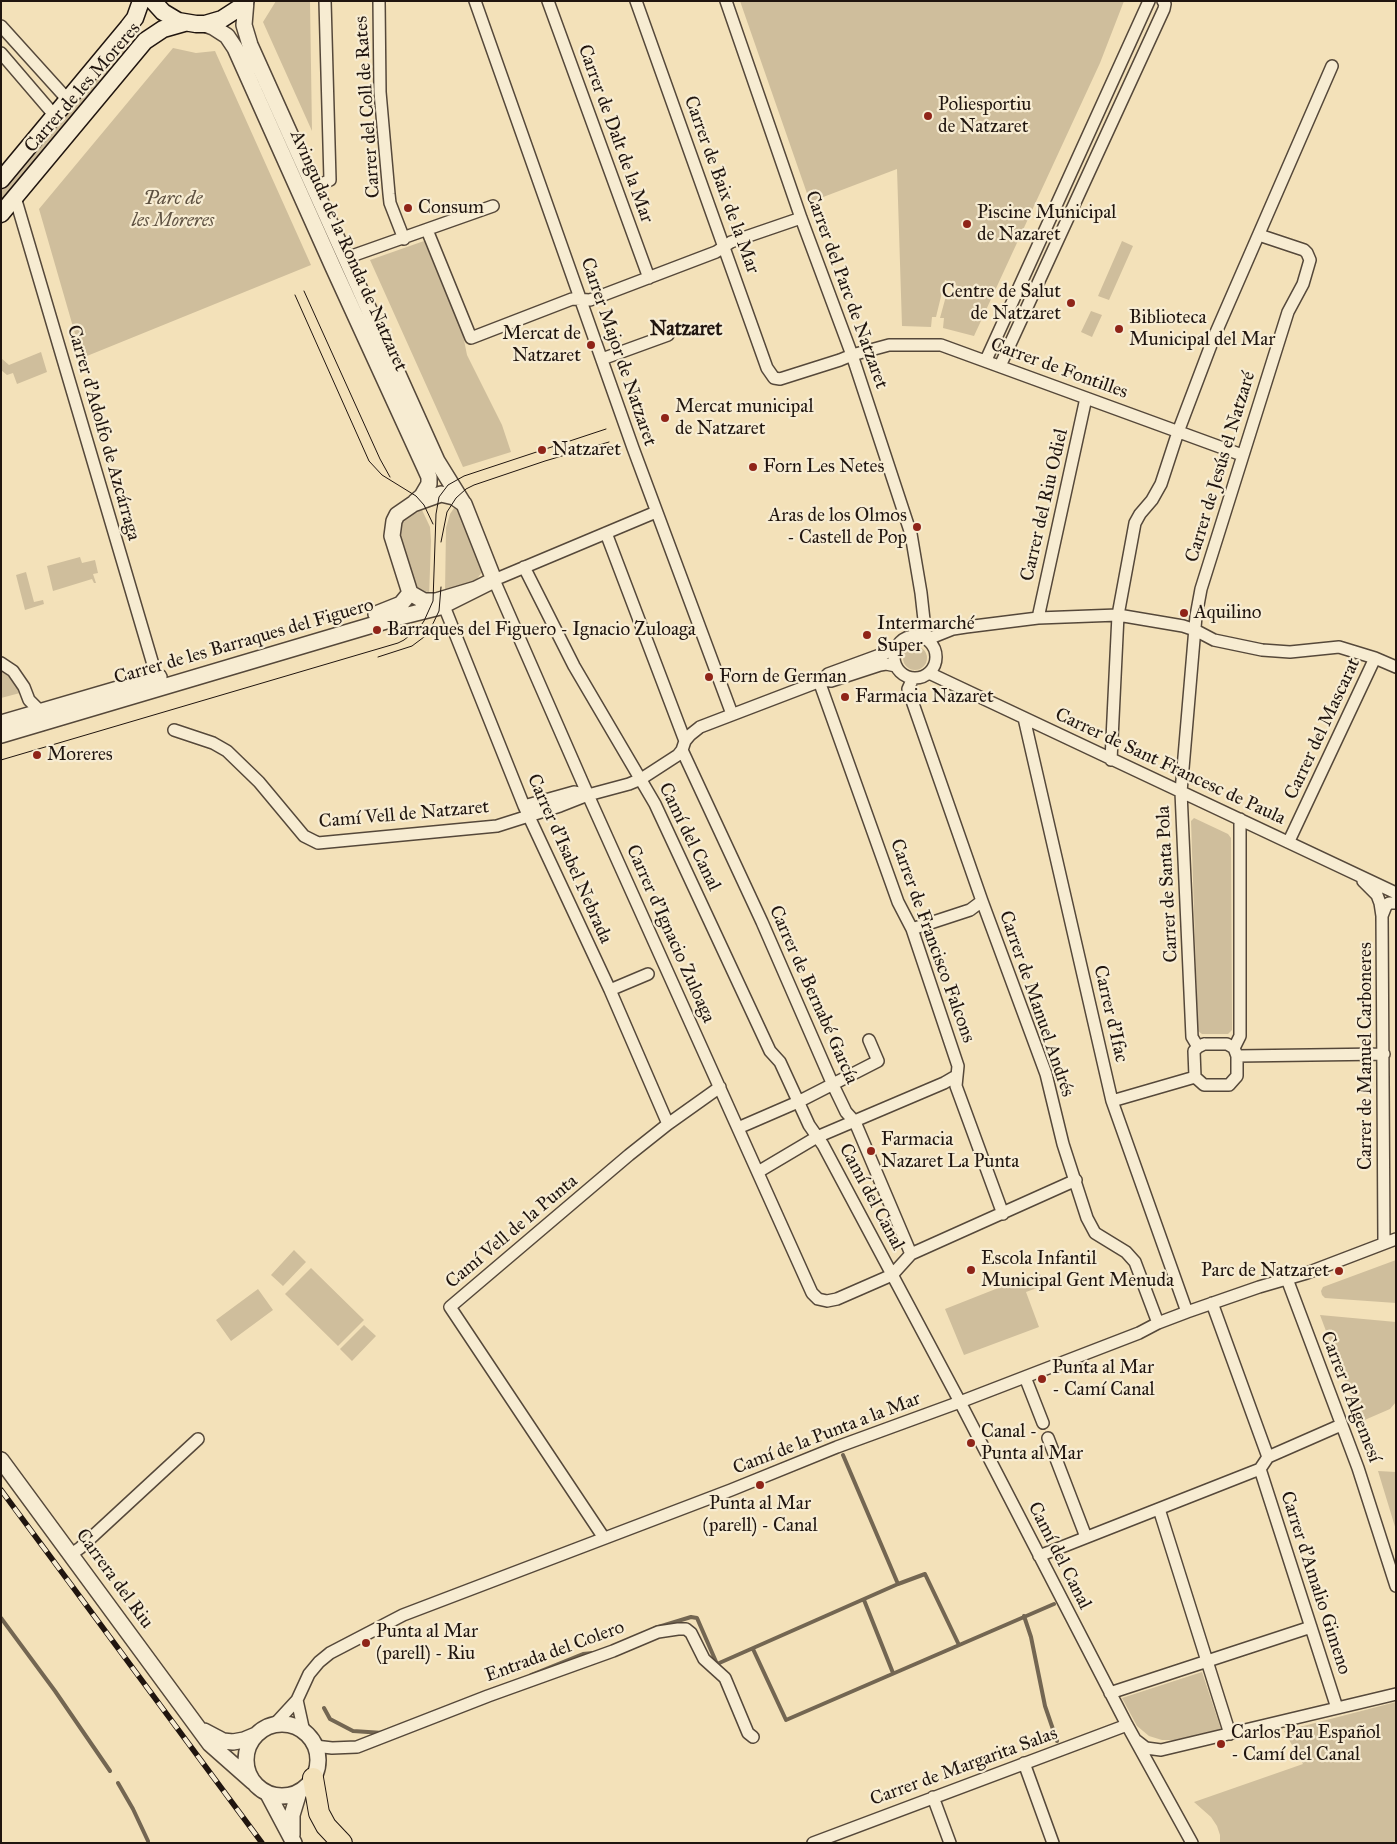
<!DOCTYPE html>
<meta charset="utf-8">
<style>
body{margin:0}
#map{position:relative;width:1397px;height:1844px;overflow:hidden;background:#f3e1b9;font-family:"IM FELL Great Primer",serif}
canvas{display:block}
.frame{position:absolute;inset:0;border:2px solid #20150f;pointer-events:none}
</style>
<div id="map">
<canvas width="1397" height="1844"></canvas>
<div class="frame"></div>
</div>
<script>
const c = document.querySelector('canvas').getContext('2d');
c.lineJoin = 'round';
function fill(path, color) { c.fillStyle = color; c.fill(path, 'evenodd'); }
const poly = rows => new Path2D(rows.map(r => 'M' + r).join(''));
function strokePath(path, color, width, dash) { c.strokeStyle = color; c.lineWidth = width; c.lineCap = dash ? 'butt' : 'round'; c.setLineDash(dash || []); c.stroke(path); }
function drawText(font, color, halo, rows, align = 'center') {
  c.font = font + ' "IM FELL Great Primer",serif'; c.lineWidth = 4.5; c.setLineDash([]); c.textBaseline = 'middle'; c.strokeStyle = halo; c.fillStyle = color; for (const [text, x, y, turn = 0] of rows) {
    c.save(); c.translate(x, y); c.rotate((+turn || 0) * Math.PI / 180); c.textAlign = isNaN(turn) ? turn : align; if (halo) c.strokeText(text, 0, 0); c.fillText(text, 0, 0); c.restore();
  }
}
fill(poly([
 [276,1,310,1,312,131,263,22],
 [740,1,1124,1,1100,63,974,336,943,328,944,318,940,318,946,296,963,291,964,289,945,280,936,317,932,317,931,327,902,326,897,169,810,202],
 [123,44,128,48,1,202,1,192],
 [173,48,196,53,215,51,311,265,82,358,39,209],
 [424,241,463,335,467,355,502,425,511,452,463,467,370,260],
 [1122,241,1133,246,1109,300,1098,296],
 [1091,311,1102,315,1092,337,1081,332],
 [41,352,47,372,17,384,13,373,7,375,1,370,1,358,9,365],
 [456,505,483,571,476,580,445,593,446,528,450,514],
 [422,510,430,527,431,541,429,597,418,590,415,585,400,535,401,525,404,520,410,515],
 [80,557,82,563,95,560,98,573,93,574,96,583,94,583,92,579,53,591,47,566],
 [26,572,34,602,43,600,44,604,25,610,16,575],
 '903 658a12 12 0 1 1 24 0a12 12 0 1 1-24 0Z',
 [1,669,14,682,20,693,1,698],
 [1194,818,1228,834,1231,838,1232,1030,1228,1034,1202,1034,1198,1031,1191,821],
 [294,1250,306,1262,283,1286,271,1275],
 [1396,1260,1396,1303,1325,1298,1322,1295,1321,1291,1323,1287],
 [311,1268,364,1320,338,1346,285,1294],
 [1040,1274,1045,1285,1026,1292,1039,1327,964,1355,945,1309,1021,1279,1022,1281],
 [258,1289,273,1310,231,1341,216,1320],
 [1320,1315,1396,1322,1396,1402,1390,1409,1360,1422],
 [364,1325,376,1336,352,1361,340,1349],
 [1378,1471,1396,1472,1396,1530],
 [1202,1672,1221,1729,1175,1740,1162,1740,1149,1736,1137,1726,1122,1698],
 [1396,1702,1396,1841,1390,1843,1220,1843,1220,1835,1217,1826,1211,1817,1194,1802,1303,1764,1284,1731]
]), '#cfbe9c');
strokePath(poly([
 [843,1455,898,1584,925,1574,959,1645],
 [864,1600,893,1673],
 [1024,1616,1031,1637,1045,1706,1057,1741],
 [1,1618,55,1691,110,1771],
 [655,1628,691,1617,697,1618,717,1664,898,1584],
 [753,1649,786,1720,1054,1604],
 [531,1675,583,1654,593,1653],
 [324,1708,330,1719,353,1731,383,1733],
 [118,1783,133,1809,148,1841]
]), '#736652', 4);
const minor = poly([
 [379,1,380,92,389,194,390,203,404,239],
 [475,1,633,448,732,714],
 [548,1,649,278],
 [636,1,767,368,774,378,780,379,840,360,852,355,889,345,941,345,1242,455],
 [726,1,801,218,852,355,911,534,921,593,926,638],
 [1,26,68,100],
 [1,53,55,116],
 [315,187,330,180,325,1],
 [15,197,157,678],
 [427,230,471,338,572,299,590,300,716,252,731,242,801,218],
 [346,258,493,206],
 [602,359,668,335],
 [986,360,1149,1],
 [1000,366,1164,9,1165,4,1163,1],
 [656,512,494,580,588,795,812,1293,818,1299,827,1301,837,1299,892,1275,911,1254,1076,1180],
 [606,533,685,741],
 [524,567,574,666,655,804,770,1051,780,1062,809,1125,823,1145,960,1402,1127,1725,1192,1843],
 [444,606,524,806,610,990,668,1124],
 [1038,618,1086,398],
 '894 657a21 21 0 1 1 42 0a21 21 0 1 1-42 0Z',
 [928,639,953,629,966,627,1038,618,1118,615,1183,626,1195,630,1214,640,1262,650,1290,652,1339,647,1375,658,1396,667],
 [1,663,13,671,24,687,29,700,40,711],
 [929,673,1396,893],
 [913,678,908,689,910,695,982,901,1046,1074,1063,1144,1087,1218,1095,1233,1126,1252,1135,1262,1158,1323],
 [823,680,828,674,888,652,896,648],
 [819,681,898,902,912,929,958,1066,956,1086,1003,1214],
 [1024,718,1112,1101,1187,1312],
 [174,730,213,743,227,751,259,782,304,836,318,843,497,826,560,806,588,795],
 [682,750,762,922,833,1085,846,1112,855,1122,911,1254],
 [1111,760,1118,615,1135,523,1140,514,1152,500,1161,484,1178,432,1214,337,1332,66],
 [524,806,574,792,588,795,629,784,641,779,678,755,682,750,685,741,690,735,700,727,823,680,831,681,880,665,886,664,896,666],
 [1289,841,1375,658],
 [1363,881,1377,895,1380,903,1382,916,1384,1243],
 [1382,916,1386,906,1389,903,1396,903],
 [912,929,970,910,982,901],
 [610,990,648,974],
 [1204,1044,1227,1044,1234,1048,1237,1056,1237,1076,1229,1085,1204,1085,1195,1077,1194,1051,1198,1047,1204,1044],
 [1198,1047,1192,1037,1181,792,1196,616,1201,589,1288,312,1303,284,1310,260,1307,253,1304,250,1259,235],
 [1234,1048,1240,1036,1240,819],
 [1237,1056,1384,1054],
 [1112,1101,1195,1077],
 [738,1128,798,1102,878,1061,869,1040],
 [758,1172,817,1137,944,1083,956,1076],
 [1287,1279,1358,1468,1396,1586],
 [1212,1303,1268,1457],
 [1025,1377,1043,1423],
 [1048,1438,1086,1537],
 [1260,1469,1337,1708],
 [1159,1509,1230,1734],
 [604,1538,450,1307,629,1155,668,1124,720,1087],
 [70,1555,80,1548,198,1439],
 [1039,1556,1260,1469,1268,1457,1341,1425],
 [1110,1693,1311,1627],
 [297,1700,304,1732],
 [274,1725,297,1700,309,1674,319,1662,330,1653,403,1615,731,1490,837,1447,960,1402,1139,1333,1158,1323,1187,1312,1259,1287,1307,1273,1396,1239],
 [1137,1741,1146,1748,1161,1750,1396,1694],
 [315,1746,332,1748,357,1747,488,1696,613,1651,658,1632,678,1629,686,1629,691,1633,704,1659,725,1678,748,1733,753,1737],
 [1024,1763,1053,1843],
 [933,1797,950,1843],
 [813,1843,1127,1725]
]);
const tertiary = poly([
 [246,1,244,25,250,45,437,461,463,503],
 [205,24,213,27,227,36,235,48,333,267,424,466,429,477,429,484,422,496,415,502],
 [376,614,401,604,410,593],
 [1,723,159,677],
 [1,735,396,618,440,607,494,580,464,504,454,497,441,494,413,504,397,515,394,521,392,536,410,593,424,601,436,601,476,589],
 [1,1460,210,1744,253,1782],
 '246 1760a36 36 0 1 1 72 0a36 36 0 1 1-72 0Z',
 [204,1731,223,1741,233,1742,244,1740,256,1735],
 [268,1794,294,1843],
 [292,1835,292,1815,299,1792]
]);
const secondary = poly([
 [153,1,163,12,178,21,196,24,205,24,222,19,239,8,245,1],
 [1,180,128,27,135,18,141,1],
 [1,214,145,41,163,29,184,23]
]);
const trunk = poly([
 [313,1778,319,1813,326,1826,342,1843]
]);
strokePath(minor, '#55483a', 14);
strokePath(tertiary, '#55483a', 18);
strokePath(secondary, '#20150f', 19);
strokePath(trunk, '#20150f', 22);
strokePath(minor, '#f7ecd2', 11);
strokePath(tertiary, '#f7ecd2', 15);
strokePath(secondary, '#f7ecd2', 16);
strokePath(trunk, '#f3e1b9', 20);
strokePath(poly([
 [304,291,380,459,390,477],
 [295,295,369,461,382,475,416,496,424,505,433,524],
 [441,542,447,512,456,498,466,489,474,485,545,461,609,442],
 [378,657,412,646,428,634,439,611,441,587],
 [1,760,398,643,404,640,419,628,424,621,433,601,436,514,439,497,448,485,464,476,606,429]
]), '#20150f', 1);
const rail = poly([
 [1,1490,262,1843]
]);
strokePath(rail, '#20150f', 5.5);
strokePath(rail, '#f7ecd2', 4, [11]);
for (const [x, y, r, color] of [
 [928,116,5,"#8f2418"],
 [408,208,5,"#8f2418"],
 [967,224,5,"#8f2418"],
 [1071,303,5,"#8f2418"],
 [1119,329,5,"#8f2418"],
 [591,345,5,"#8f2418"],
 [665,418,5,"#8f2418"],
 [542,450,5,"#8f2418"],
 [753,467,5,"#8f2418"],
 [917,527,5,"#8f2418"],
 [1184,613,5,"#8f2418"],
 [377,630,5,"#8f2418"],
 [867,635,5,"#8f2418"],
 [709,677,5,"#8f2418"],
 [845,697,5,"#8f2418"],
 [37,755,5,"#8f2418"],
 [871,1151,5,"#8f2418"],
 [971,1270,5,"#8f2418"],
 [1339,1271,5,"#8f2418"],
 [1042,1379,5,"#8f2418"],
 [971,1443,5,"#8f2418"],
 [760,1485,5,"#8f2418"],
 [366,1643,5,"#8f2418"],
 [1221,1744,5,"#8f2418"]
]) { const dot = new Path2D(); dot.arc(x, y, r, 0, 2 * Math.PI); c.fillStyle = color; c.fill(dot); strokePath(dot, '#f7ecd2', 2); }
drawText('19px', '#20150f', '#f7ecd2', [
 ["Carrer de les Moreres",83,88,-49],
 ["Carrer del Coll de Rates",368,107,-94],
 ["Carrer de Dalt de la Mar",615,134,70],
 ["Carrer de Baix de la Mar",721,185,70],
 ["Avinguda de la Ronda de Natzaret",348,251,66],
 ["Carrer del Parc de Natzaret",846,290,70],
 ["Carrer Major de Natzaret",618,352,71],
 ["Carrer de Fontilles",1059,369,20],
 ["Carrer d'Adolfo de Azcárraga",103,433,74],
 ["Carrer de Jesús el Natzaré",1221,467,-73],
 ["Carrer del Riu Odiel",1045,505,-77],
 ["Carrer de les Barraques del Figuero",244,642,-16],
 ["Carrer del Mascarat",1323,729,-65],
 ["Carrer de Sant Francesc de Paula",1170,767,25],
 ["Camí Vell de Natzaret",404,815,-5],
 ["Camí del Canal",689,837,64],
 ["Carrer d'Isabel Nebrada",569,859,66],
 ["Carrer de Santa Pola",1168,884,-93],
 ["Carrer d'Ignacio Zuloaga",670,934,66],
 ["Carrer de Francisco Falcons",932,941,70],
 ["Carrer de Bernabé García",813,995,66],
 ["Carrer de Manuel Andrés",1036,1004,71],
 ["Carrer d'Ifac",1110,1014,77],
 ["Carrer de Manuel Carboneres",1366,1056,-90],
 ["Camí del Canal",871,1197,62],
 ["Camí Vell de la Punta",512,1232,-40],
 ["Carrer d'Algemesí",1350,1397,69],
 ["Camí de la Punta a la Mar",827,1434,-21],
 ["Camí del Canal",1059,1556,63],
 ["Carrera del Riu",114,1579,54],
 ["Carrer d'Amalio Gimeno",1315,1583,72],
 ["Entrada del Colero",555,1652,-20],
 ["Carrer de Margarita Salas",964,1767,-20]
]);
drawText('19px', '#20150f', '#f7ecd2', [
 ["Poliesportiu",938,105],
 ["de Natzaret",938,127],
 ["Consum",418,208],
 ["Piscine Municipal",977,213],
 ["de Nazaret",977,235],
 ["Centre de Salut",1061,292,"right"],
 ["de Natzaret",1061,314,"right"],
 ["Biblioteca",1129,318],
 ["Municipal del Mar",1129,340],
 ["Mercat de",581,334,"right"],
 ["Natzaret",581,356,"right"],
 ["Mercat municipal",675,407],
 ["de Natzaret",675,429],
 ["Natzaret",552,450],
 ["Forn Les Netes",763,467],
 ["Aras de los Olmos",907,516,"right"],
 ["- Castell de Pop",907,538,"right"],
 ["Aquilino",1194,613],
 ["Intermarché",877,624],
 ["Super",877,646],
 ["Barraques del Figuero - Ignacio Zuloaga",387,630],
 ["Forn de German",719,677],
 ["Farmacia Nazaret",855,697],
 ["Moreres",47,755],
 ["Farmacia",881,1140],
 ["Nazaret La Punta",881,1162],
 ["Escola Infantil",981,1259],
 ["Municipal Gent Menuda",981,1281],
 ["Parc de Natzaret",1329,1271,"right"],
 ["Punta al Mar",1052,1368],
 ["- Camí Canal",1052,1390],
 ["Canal -",981,1432],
 ["Punta al Mar",981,1454],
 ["Punta al Mar",760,1504,"center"],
 ["(parell) - Canal",760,1526,"center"],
 ["Punta al Mar",376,1632],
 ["(parell) - Riu",376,1654],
 ["Carlos Pau Español",1231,1733],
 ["- Camí del Canal",1231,1755]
], 'left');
drawText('italic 19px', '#5d5040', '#f7ecd2', [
 ["Parc de",173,199],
 ["les Moreres",173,221]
]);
drawText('bold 20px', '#20150f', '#f7ecd2', [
 ["Natzaret",686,330]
]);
</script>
